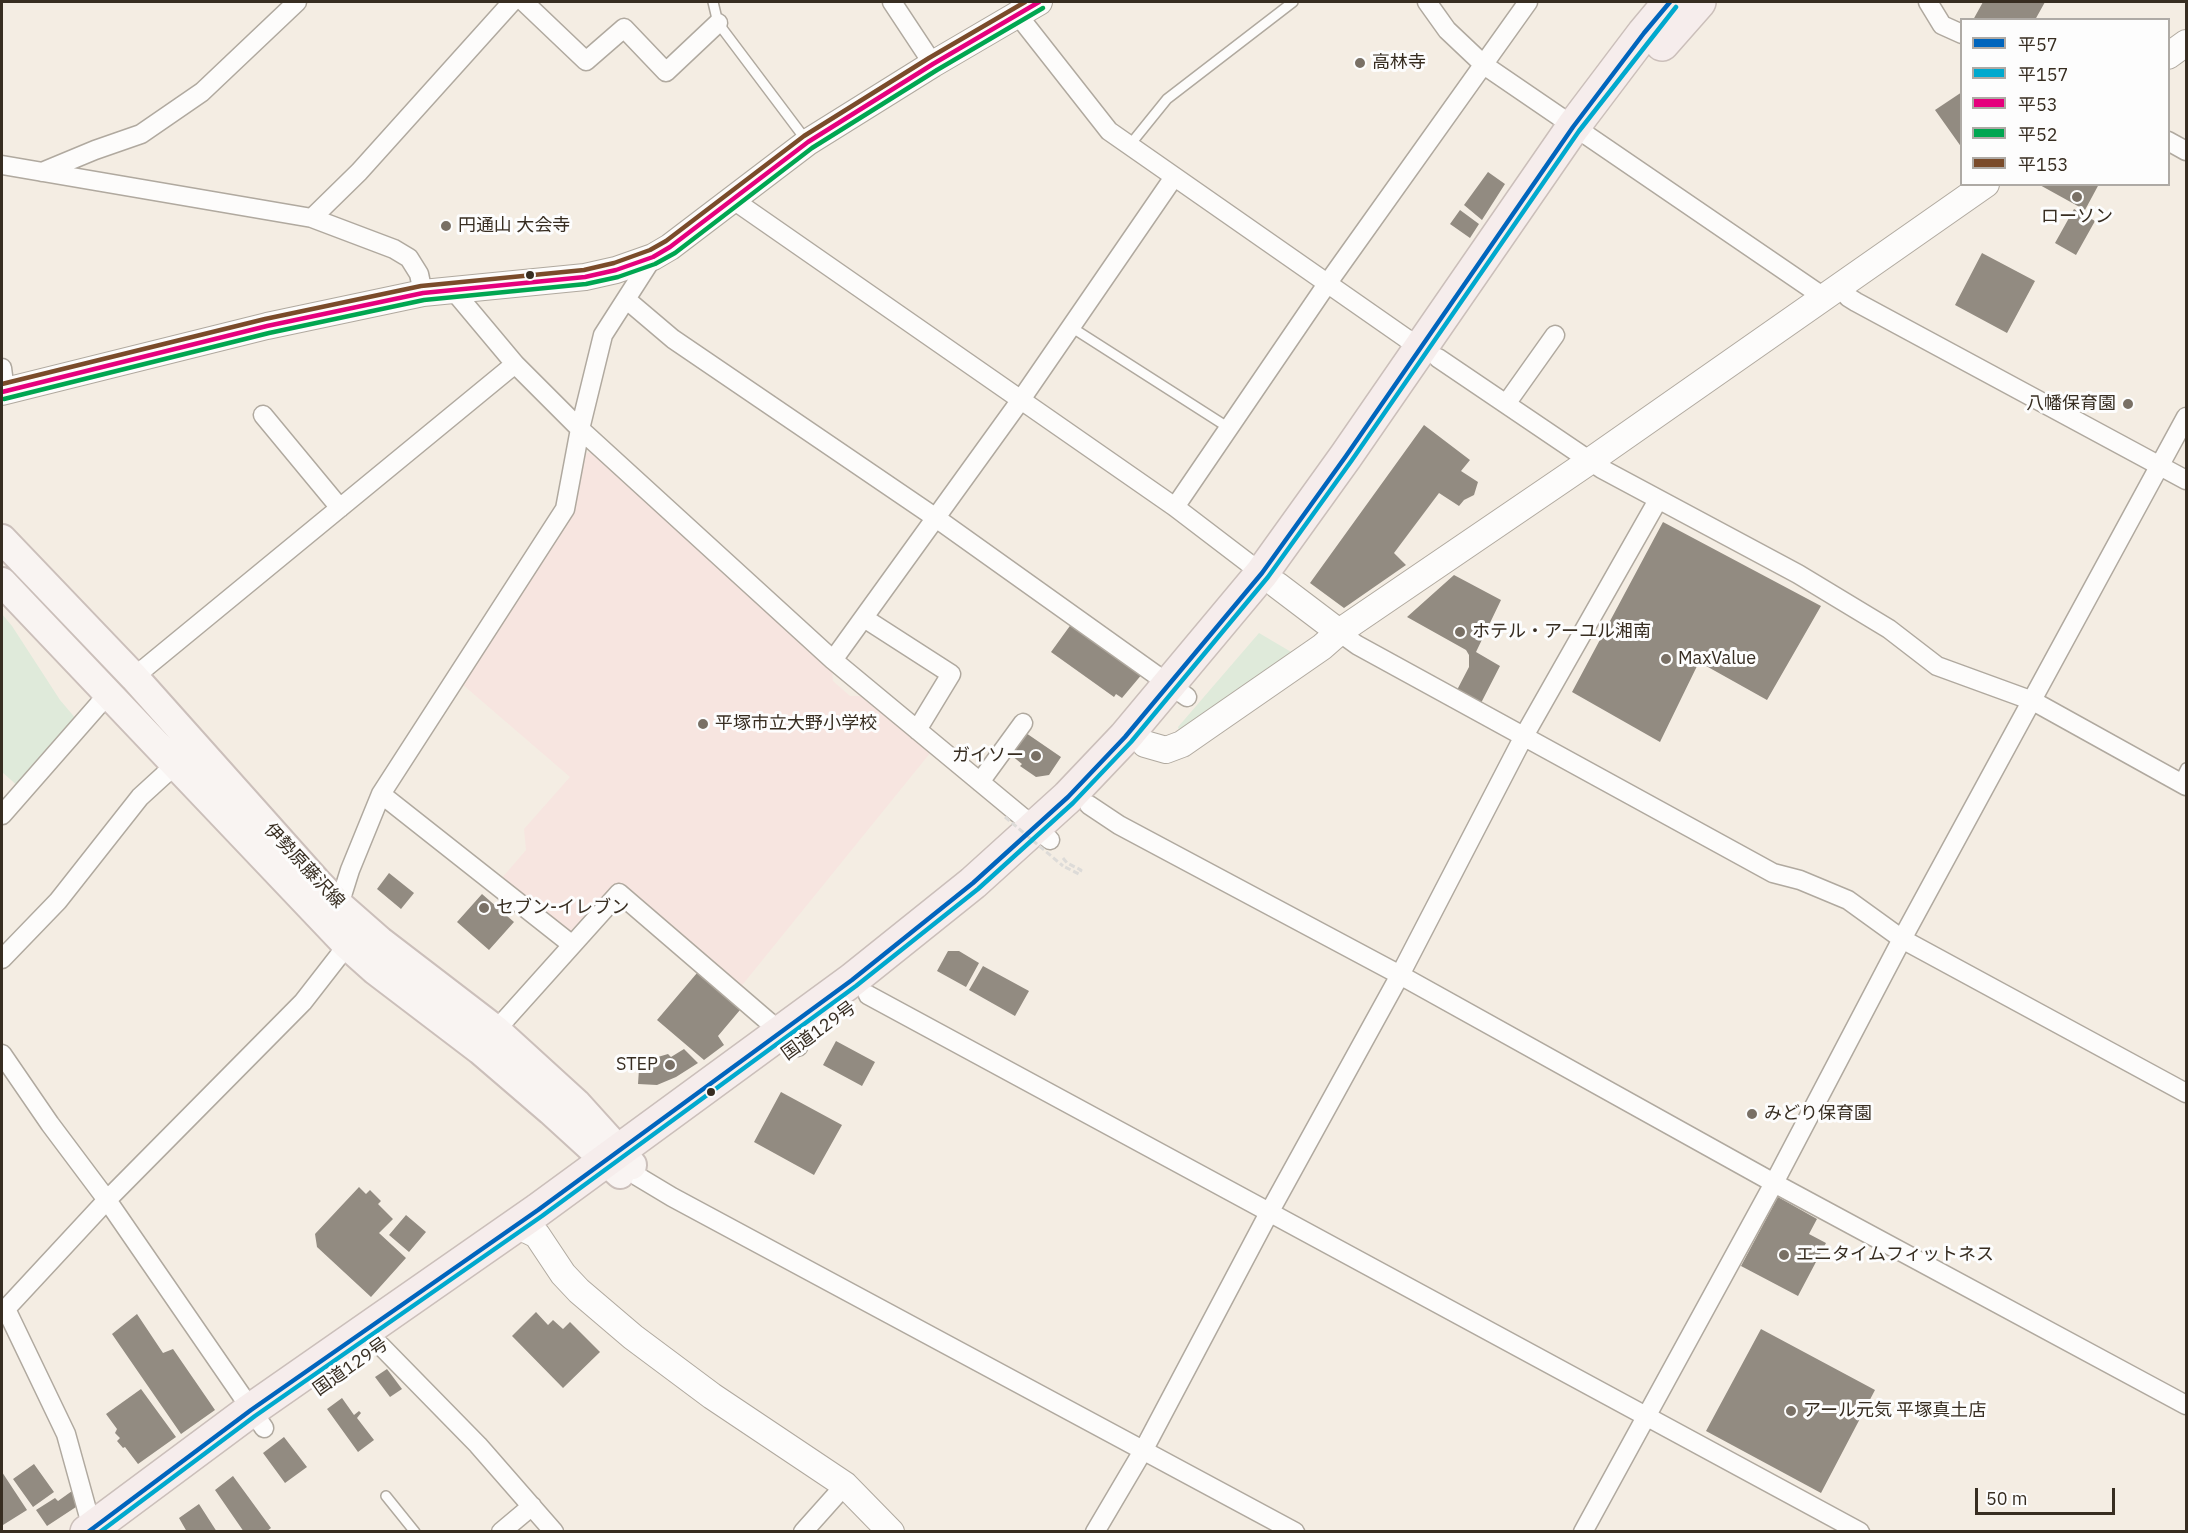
<!DOCTYPE html>
<meta charset="utf-8">
<style>
body{margin:0}
#map{position:relative;width:2188px;height:1533px;overflow:hidden;background:#f4ede3;font-family:"IBM Plex Sans","Noto Sans JP",sans-serif}
canvas{display:block}
.frame{position:absolute;inset:0;border:3px solid #372d21;pointer-events:none}
.legend{position:absolute;left:1960px;top:18px;width:210px;height:168px;box-sizing:border-box;background:#fdfdfd;border:2px solid #aeaaa5;margin:0;padding:8px 10px;list-style:none;font-size:18px;color:#372d21}
.legend li{display:flex;align-items:center;gap:12px;height:30px}
.legend b{width:30px;border:2px solid #aeaaa5}
.scale{position:absolute;left:1975px;top:1488px;width:140px;height:27px;box-sizing:border-box;border:3px solid #372d21;border-top:0;padding-left:8px;font-size:18px;line-height:21px;white-space:nowrap;color:#372d21;-webkit-text-stroke:4px #fdfdfd;paint-order:stroke}
</style>
<div id="map">
<canvas width="2188" height="1533"></canvas>
<div class="frame"></div>
<ul class="legend">
<li><b style="height:8px;background:#0065bd"></b>平57</li>
<li><b style="height:8px;background:#00a9ce"></b>平157</li>
<li><b style="height:8px;background:#e5007d"></b>平53</li>
<li><b style="height:8px;background:#00a651"></b>平52</li>
<li><b style="height:8px;background:#7a4b2a"></b>平153</li>
</ul>
<div class="scale">50 m</div>
</div>
<script>
const c = document.querySelector('canvas').getContext('2d');
c.lineJoin = 'round';
function fill(path, color) { c.fillStyle = color; c.fill(path, 'evenodd'); }
const poly = rows => new Path2D(rows.map(r => 'M' + r).join(''));
function strokePath(path, color, width, dash) { c.strokeStyle = color; c.lineWidth = width; c.lineCap = dash ? 'butt' : 'round'; c.setLineDash(dash || []); c.stroke(path); }
function drawText(font, color, halo, rows, align = 'center') {
  c.font = font + ' "IBM Plex Sans","Noto Sans JP",sans-serif'; c.lineWidth = 6; c.setLineDash([]); c.textBaseline = 'middle'; c.strokeStyle = halo; c.fillStyle = color; for (const [text, x, y, turn = 0] of rows) {
    c.save(); c.translate(x, y); c.rotate((+turn || 0) * Math.PI / 180); c.textAlign = isNaN(turn) ? turn : align; if (halo) c.strokeText(text, 0, 0); c.fillText(text, 0, 0); c.restore();
  }
}
fill(poly([
 [590,452,832,670,833,681,850,696,863,696,931,752,739,989,620,886,575,935,569,935,501,879,526,850,524,829,570,777,455,678,573,507,582,455]
]), '#f7e5e0');
fill(poly([
 [2,614,12,626,60,700,77,720,19,787,2,772],
 [1259,633,1298,656,1180,734,1178,727]
]), '#dfeada');
fill(poly([
 [1983,2,2045,2,2035,20,1973,20],
 [1962,92,1962,148,1935,110],
 [1488,172,1505,184,1482,220,1464,205],
 [2038,184,2099,184,2085,210],
 [2074,209,2095,221,2076,255,2055,243],
 [1460,210,1479,224,1470,238,1450,224],
 [1982,253,2035,281,2007,333,1955,305],
 [1424,425,1470,460,1461,471,1478,482,1474,495,1464,500,1459,506,1439,493,1394,553,1406,565,1344,608,1310,583],
 [1663,522,1821,606,1767,700,1699,662,1660,742,1572,692],
 [1454,575,1501,600,1476,652,1500,666,1481,703,1457,690,1469,667,1469,655,1466,650,1407,617],
 [1072,623,1143,673,1122,698,1116,694,1114,697,1051,652],
 [1026,733,1061,757,1049,775,1036,777,1020,766,1022,764,1011,755],
 [389,873,414,893,401,909,377,889],
 [482,894,514,922,489,950,457,922],
 [948,951,959,951,979,963,966,987,937,971],
 [983,966,1029,991,1015,1016,969,990],
 [697,973,740,1010,718,1036,724,1045,704,1060,657,1020],
 [836,1041,875,1062,862,1086,823,1065],
 [684,1049,698,1063,676,1077,657,1085,638,1084,639,1069,649,1063,651,1059,668,1054,671,1057],
 [781,1092,842,1125,814,1175,754,1142],
 [359,1187,366,1194,370,1190,381,1201,378,1204,393,1219,379,1233,406,1258,371,1297,317,1247,315,1234],
 [1778,1197,1817,1219,1809,1234,1826,1243,1798,1296,1741,1266],
 [406,1215,426,1232,409,1252,389,1235],
 [536,1312,548,1325,553,1320,563,1329,570,1322,600,1352,563,1388,512,1336],
 [137,1314,163,1353,173,1349,215,1410,181,1434,112,1334],
 [1761,1329,1875,1390,1821,1493,1706,1431],
 [387,1369,402,1389,390,1397,375,1377],
 [141,1389,176,1437,138,1464,125,1447,123,1448,117,1441,120,1438,115,1433,117,1429,106,1414],
 [342,1398,354,1415,359,1411,361,1413,357,1418,374,1440,358,1452,327,1409],
 [284,1437,307,1467,285,1483,263,1453],
 [34,1464,54,1492,33,1507,13,1479],
 [2,1472,27,1510,3,1525,2,1523],
 [233,1476,271,1528,266,1532,244,1532,215,1490],
 [72,1491,76,1507,47,1526,36,1510,55,1498,58,1501],
 [199,1504,217,1532,187,1532,179,1518]
]), '#928b81');
const lane = poly([
 [713,2,718,23,806,140],
 [1129,146,1167,99,1293,2],
 [1071,327,1229,428],
 [2179,782,2186,768],
 [386,1496,415,1532]
]);
const street = poly([
 [524,2,586,61,624,28,666,72,718,23],
 [892,2,933,64],
 [1427,2,1447,30,1484,65,1825,298],
 [1928,2,1942,25,1962,34],
 [1017,14,1109,131,1420,348],
 [2168,141,2186,151],
 [2,165,312,218,394,249,409,258,419,274,423,293],
 [42,172,95,150,141,134,202,92,297,2],
 [732,199,1175,507,1268,578],
 [312,218,359,172,512,2],
 [1841,286,1848,297,1856,302,2186,480],
 [453,290,515,364,580,429,833,660,1050,840],
 [627,300,673,339,936,518,1187,697],
 [1438,358,1602,469,1798,574,1889,629,1937,666,2033,701,2186,786],
 [2,368,5,391],
 [1506,404,1555,335],
 [263,415,340,508],
 [1175,507,1327,284,1528,2],
 [864,618,951,674,917,730],
 [1339,632,1357,645,1773,873,1800,880,1848,900,1902,939,2186,1093],
 [833,660,1020,401,1174,177],
 [134,677,515,364],
 [980,782,1023,723],
 [381,794,571,944],
 [1089,805,1119,825,1400,975,1774,1183,2186,1405],
 [2,815,108,694],
 [341,912,339,905,350,870,381,794,565,509,580,429,603,335,653,257],
 [2,959,58,901,140,797,175,765],
 [868,995,1860,1532],
 [496,1030,619,893,798,1047],
 [2,1054,50,1124,107,1200,264,1428],
 [637,1176,672,1197,1295,1532],
 [6,1309,66,1434,92,1528,96,1532],
 [2,1313,107,1200,303,1002,352,939],
 [381,1346,478,1445,554,1532],
 [501,1532,532,1506],
 [803,1532,845,1485],
 [1095,1532,1144,1449,1270,1211,1400,975,1524,736,1658,500],
 [1583,1532,1774,1183,1902,939,2186,417]
]);
const secondary = poly([
 [2168,56,2186,43],
 [2,392,267,326,423,293,585,277,616,270,653,257,670,247,808,142,933,64,1039,2],
 [1277,585,1339,632],
 [1145,744,1166,750,1182,744,1205,728,1322,647,1339,632,1590,461,1986,184],
 [517,1225,537,1235,563,1274,579,1291,633,1337,712,1396,845,1485,891,1532]
]);
const primary = poly([
 [2,539,134,677,316,881,339,905,380,941,496,1030,576,1103,632,1165],
 [2,582,347,945,375,970,480,1050,551,1111,620,1174]
]);
const highway = poly([
 [1662,44,1699,2],
 [87,1532,251,1410,538,1210,852,980,973,883,1068,797,1125,737,1262,573,1346,456,1573,127,1644,33,1670,2]
]);
strokePath(lane, '#b0a99f', 12);
strokePath(street, '#b0a99f', 21);
strokePath(secondary, '#b0a99f', 28);
strokePath(primary, '#cbbfba', 32);
strokePath(highway, '#cbbfba', 36);
strokePath(poly([
 [1063,858,1067,863,1081,870,1079,874,1063,866]
]), '#dddbd8', 3, [6, 3]);
strokePath(lane, '#fdfcfb', 9);
strokePath(street, '#fdfcfb', 18);
strokePath(secondary, '#fdfcfb', 26);
strokePath(primary, '#f9f4f2', 28);
strokePath(highway, '#f6edec', 33);
strokePath(poly([
 [1005,817,1063,866]
]), '#dddbd8', 3, [6, 3]);
strokePath(poly([
 [88,1532,251,1410,538,1210,852,980,973,883,1068,797,1125,737,1262,573,1346,456,1573,127,1644,33,1670,2]
]), '#0065bd', 4.5);
strokePath(poly([
 [100,1532,255,1416,542,1216,856,986,978,889,1073,803,1131,742,1268,577,1352,460,1579,131,1676,7]
]), '#00a9ce', 4.5);
strokePath(poly([
 [2,392,267,326,423,293,585,277,616,270,653,257,670,247,808,142,933,64,1039,2]
]), '#e5007d', 4.5);
strokePath(poly([
 [4,399,269,333,424,300,586,284,618,277,655,264,675,253,812,148,937,70,1043,8]
]), '#00a651', 4.5);
strokePath(poly([
 [2,384,265,319,421,286,584,270,614,263,650,250,666,241,804,136,929,58,1025,2]
]), '#7a4b2a', 4.5);
for (const [x, y, r, color] of [
 [1360,63,6,"#797065"],
 [2077,197,6,"#797065"],
 [446,226,6,"#797065"],
 [530,275,5,"#372d21"],
 [2128,404,6,"#797065"],
 [1460,632,6,"#797065"],
 [1666,659,6,"#797065"],
 [703,724,6,"#797065"],
 [1036,756,6,"#797065"],
 [484,908,6,"#797065"],
 [670,1065,6,"#797065"],
 [711,1092,5,"#372d21"],
 [1752,1114,6,"#797065"],
 [1784,1255,6,"#797065"],
 [1791,1411,6,"#797065"]
]) { const dot = new Path2D(); dot.arc(x, y, r, 0, 2 * Math.PI); c.fillStyle = color; c.fill(dot); strokePath(dot, '#fdfdfd', 2); }
drawText('18px', '#372d21', '#fdfdfd', [
 ["高林寺",1372,63],
 ["ローソン",2077,217,"center"],
 ["円通山 大会寺",458,226],
 ["八幡保育園",2116,404,"right"],
 ["ホテル・アーユル湘南",1472,632],
 ["MaxValue",1678,659],
 ["平塚市立大野小学校",715,724],
 ["ガイソー",1024,756,"right"],
 ["セブン-イレブン",496,908],
 ["STEP",658,1065,"right"],
 ["みどり保育園",1764,1114],
 ["エニタイムフィットネス",1796,1255],
 ["アール元気 平塚真土店",1803,1411]
], 'left');
drawText('18px', '#372d21', '#fdfdfd', [
 ["伊勢原藤沢線",304,866,47],
 ["国道129号",819,1031,-36],
 ["国道129号",351,1367,-35]
]);
</script>
